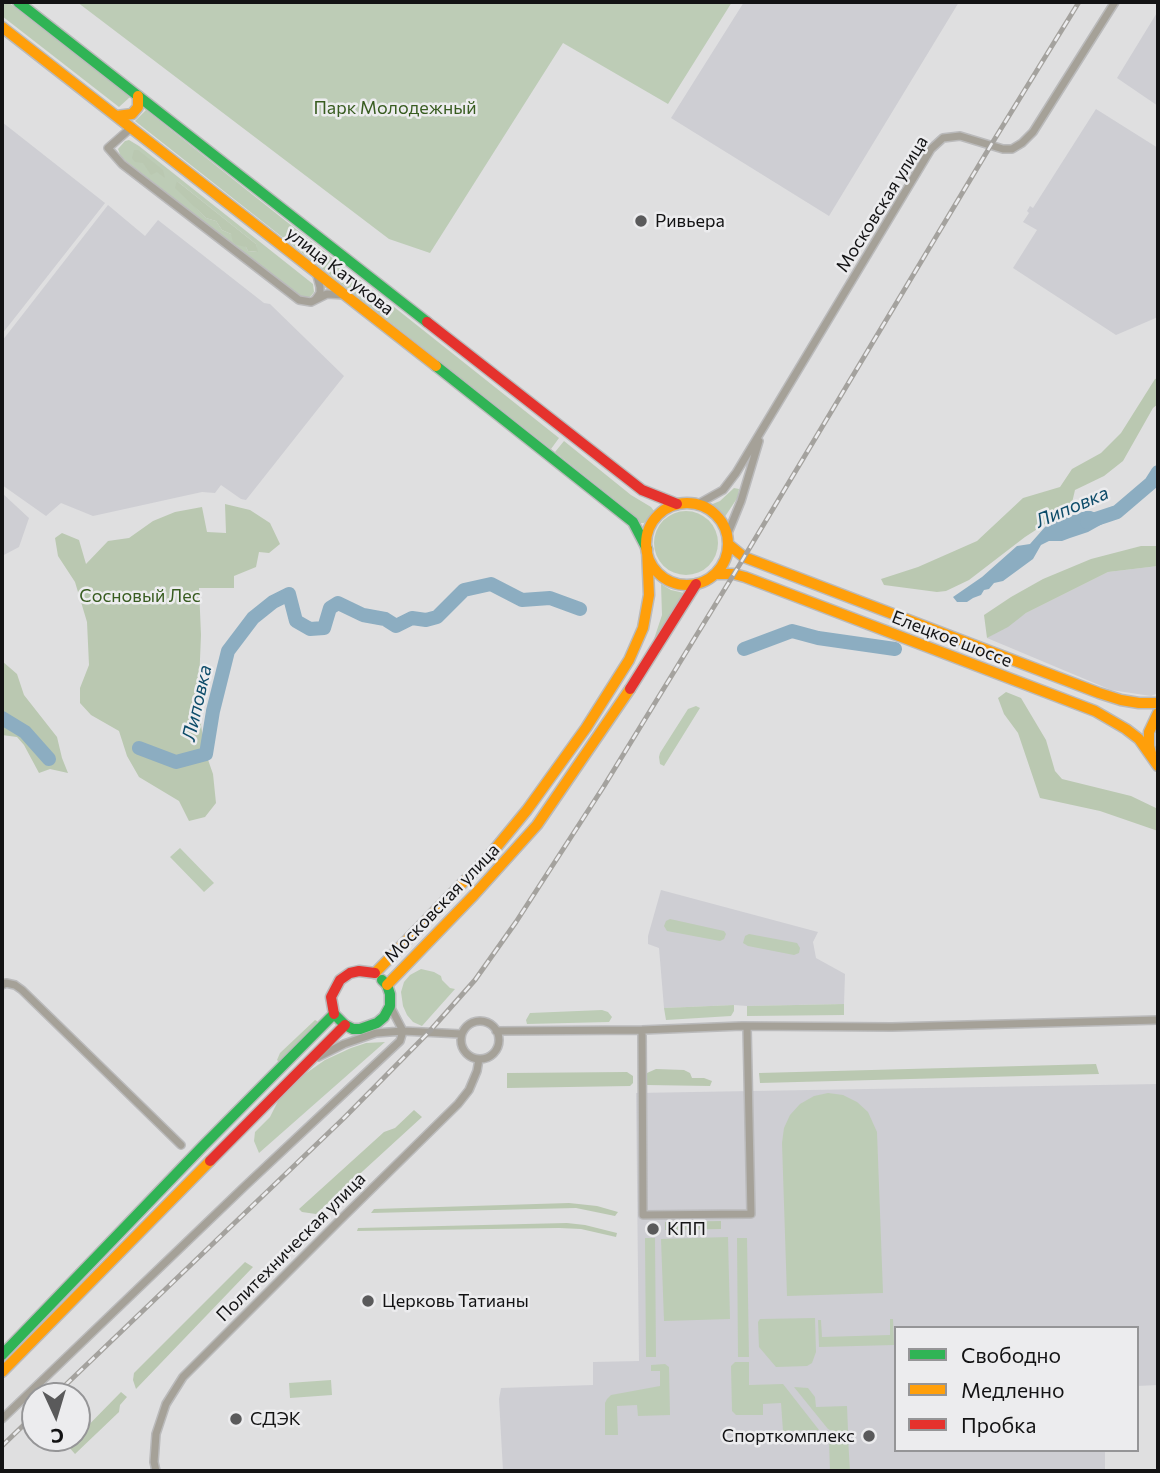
<!DOCTYPE html>
<meta charset="utf-8">
<style>
body{margin:0}
#map{position:relative;width:1160px;height:1473px;overflow:hidden;background:#dfdfe0;font-family:Commissioner,sans-serif}
canvas{display:block}
.frame{position:absolute;inset:0;border:4px solid #131314;pointer-events:none}
.legend{position:absolute;left:894px;top:1326px;width:245px;height:126px;box-sizing:border-box;background:#ececee;border:2px solid #959597;margin:0;padding:9px 12px;list-style:none;font-size:21px;color:#131314}
.legend li{display:flex;align-items:center;gap:14px;height:35px}
.legend b{width:35px;border:2px solid #959597}
.north{position:absolute;left:21px;top:1382px;width:70px;height:70px;box-sizing:border-box;background:#ececee;border:2px solid #959597;border-radius:50%;rotate:176deg;font-size:19px;font-weight:700;line-height:28px;text-align:center;color:#131314}
.north::after{content:'';display:block;margin:auto;width:24px;height:32px;background:#5a5a5b;clip-path:polygon(50% 0,100% 100%,50% 72%,0 100%)}
</style>
<div id="map">
<canvas width="1160" height="1473"></canvas>
<div class="frame"></div>
<ul class="legend">
<li><b style="height:9px;background:#30b455"></b>Свободно</li>
<li><b style="height:9px;background:#ff9f0a"></b>Медленно</li>
<li><b style="height:9px;background:#e5322d"></b>Пробка</li>
</ul>
<div class="north">С</div>
</div>
<script>
const c = document.querySelector('canvas').getContext('2d');
c.lineJoin = 'round';
function fill(path, color) { c.fillStyle = color; c.fill(path, 'evenodd'); }
const poly = rows => new Path2D(rows.map(r => 'M' + r).join(''));
function strokePath(path, color, width, dash) { c.strokeStyle = color; c.lineWidth = width; c.lineCap = dash ? 'butt' : 'round'; c.setLineDash(dash || []); c.stroke(path); }
function drawText(font, color, halo, rows, align = 'center') {
  c.font = font + ' Commissioner,sans-serif'; c.lineWidth = 5; c.setLineDash([]); c.textBaseline = 'middle'; c.strokeStyle = halo; c.fillStyle = color; for (const [text, x, y, turn = 0] of rows) {
    c.save(); c.translate(x, y); c.rotate((+turn || 0) * Math.PI / 180); c.textAlign = isNaN(turn) ? turn : align; if (halo) c.strokeText(text, 0, 0); c.fillText(text, 0, 0); c.restore();
  }
}
fill(poly([
 [744,2,959,2,829,216,671,118],
 [1158,11,1158,106,1117,78],
 [1096,109,1158,148,1158,317,1116,335,1013,268,1037,230,1023,222,1029,213,1027,211,1030,206,1033,208],
 [2,122,105,203,2,334],
 [108,205,145,236,158,220,264,303,270,304,344,376,246,500,241,499,221,485,215,493,202,492,93,516,61,503,46,516,2,485,2,341],
 [2,493,29,518,19,547,2,556],
 [1158,566,1158,693,1151,696,1111,690,987,638,1026,613,1108,572],
 [661,890,818,932,813,942,816,958,845,974,844,1004,747,1006,734,1005,664,1008,659,948,648,944,648,936],
 [1158,1084,1158,1385,1137,1386,1137,1328,896,1328,896,1450,1105,1450,1105,1471,503,1471,499,1399,501,1388,593,1385,593,1362,639,1361,636,1093]
]), '#ceced3');
fill(poly([
 [2,2,8,2,130,97,119,107,2,16],
 [77,2,732,2,668,104,563,43,430,253,389,239],
 [146,110,559,438,551,449,135,121],
 [129,140,139,146,313,284,314,292,311,296,308,298,299,297,121,157,118,149,125,141],
 [177,181,256,244,257,252,248,251,246,247,231,234,222,230,216,221,206,218,197,209],
 [564,441,631,495,651,507,654,511,644,523,640,523,629,511,555,452],
 [734,488,739,489,738,497,724,518,710,505,720,501],
 '654 543a32 32 0 1 1 64 0a32 32 0 1 1-64 0Z',
 [661,584,671,590,684,593,652,645,662,615],
 [696,706,700,708,664,766,660,764,659,757,660,753,688,709],
 [180,848,214,883,204,892,170,857],
 [670,919,724,931,726,934,724,939,720,941,667,931,664,926,666,921],
 [749,934,797,943,800,948,799,953,794,955,748,946,743,943,745,936],
 [421,969,434,972,441,976,442,980,450,988,455,989,422,1026,413,1022,407,1015,403,1006,401,992,404,982,410,975],
 [844,1004,844,1015,747,1016,747,1006],
 [734,1005,734,1011,731,1016,666,1020,664,1008],
 [602,1010,608,1012,612,1017,609,1022,527,1024,526,1020,530,1013],
 [315,1020,317,1021,318,1027,280,1063,277,1060,280,1053],
 [385,1042,259,1153,254,1141,255,1132,270,1117,278,1101,305,1074,325,1060,351,1048,366,1043],
 [828,1093,843,1095,857,1102,868,1112,877,1132,883,1293,787,1296,782,1143,784,1128,790,1115,800,1104,814,1096],
 [728,1237,730,1319,664,1321,661,1239],
 [645,1238,655,1238,656,1357,646,1357],
 [737,1238,747,1238,749,1357,738,1357],
 [815,1318,816,1352,812,1363,807,1366,776,1367,759,1347,758,1322,760,1319],
 [890,1319,893,1319,894,1345,819,1347,818,1320,821,1320,822,1337,890,1335],
 [735,1362,749,1362,749,1385,783,1384,819,1430,783,1431,781,1403,763,1404,763,1415,736,1415,732,1411,731,1366],
 [665,1364,669,1367,670,1415,638,1416,637,1405,617,1406,618,1435,605,1435,605,1403,607,1399,611,1395,660,1386,660,1371,651,1371,651,1365],
 [331,1380,332,1395,290,1398,289,1383],
 [794,1387,808,1388,815,1397,816,1407,847,1406,848,1431,834,1432,828,1429],
 [848,1438,850,1471,830,1471,829,1440]
]), '#bdccb6');
fill(poly([
 [134,150,138,150,163,170,165,178,157,172,151,175,143,163,135,162,132,158],
 [177,181,256,244,258,252,248,251,246,247,237,245,233,242,231,234,222,230,216,221,206,218,175,188],
 [1158,378,1158,404,1153,408,1123,461,1104,476,1075,490,1071,507,1025,537,969,580,946,591,937,592,884,585,881,579,918,567,977,541,1023,498,1060,487,1072,469,1101,453,1121,433,1155,379],
 [225,504,250,510,270,523,280,544,269,553,259,552,256,567,234,576,234,588,199,588,201,635,198,708,206,754,213,774,216,803,205,817,189,821,179,801,139,777,127,756,119,731,91,715,80,703,80,688,89,665,87,622,75,582,58,556,55,538,62,533,79,540,86,564,108,541,129,538,153,521,175,512,202,507,207,532,226,533],
 [1141,546,1158,546,1158,566,1108,572,1026,613,1008,627,987,638,984,615,1011,597,1043,579,1091,559],
 [2,661,17,674,24,695,57,737,62,758,68,773,50,769,39,773,24,745,17,737,2,735],
 [1006,692,1021,698,1046,740,1055,771,1062,779,1131,796,1158,809,1158,831,1100,811,1040,798,1018,733,1004,714,998,698],
 [1096,1064,1099,1074,760,1083,759,1073],
 [656,1069,684,1070,690,1073,692,1078,704,1078,712,1081,710,1086,646,1085,647,1073],
 [627,1072,633,1076,633,1083,630,1086,507,1088,507,1073],
 [414,1110,422,1117,316,1214,302,1212,299,1209,384,1132,395,1128],
 [569,1203,597,1206,618,1212,615,1216,576,1208,371,1213,374,1209],
 [721,1221,721,1229,665,1230,665,1222],
 [567,1223,585,1225,617,1233,616,1237,581,1229,559,1228,357,1231,358,1228],
 [245,1262,253,1267,136,1389,133,1380,134,1373],
 [121,1392,127,1397,120,1405,119,1412,75,1454,68,1446]
]), '#bac8b1');
fill(poly([
 [1085,511,1091,511,1105,517,1104,523,1088,532,1070,538,1062,541,1049,541,1041,545,1033,559,1003,581,994,583,989,589,984,590,981,595,973,598,967,602,957,602,953,597,982,577,1017,546,1030,544,1045,527,1053,522]
]), '#8cadc1');
strokePath(poly([
 [1087,522,1117,512,1151,483,1158,472],
 [744,649,792,631,818,638,895,649],
 [2,718,25,732,49,759],
 [139,748,176,762,206,754,213,711,228,651,253,618,273,602,289,594,296,621,310,629,324,628,330,608,338,603,363,615,385,619,396,626,412,618,426,620,437,617,464,590,491,584,522,600,550,598,580,609]
]), '#8cadc1', 14);
const street = poly([
 [132,127,108,148,122,164,299,300,311,302,327,294,345,295],
 [315,300,320,293,320,287,316,272],
 [698,504,723,490,736,473,931,149,943,138,960,136,1003,149,1012,149,1022,143,1033,132,1115,2],
 [728,533,741,501,759,441],
 [2,985,6,983,15,985,22,990,181,1145],
 [390,1006,403,1031],
 '461 1040a19 19 0 1 1 38 0a19 19 0 1 1-38 0Z',
 [642,1030,643,1215,748,1214,751,1214,747,1027],
 [496,1031,642,1030,742,1026,892,1027,1158,1020],
 [318,1057,344,1044,376,1033,403,1031,461,1034],
 [2,1419,245,1186,400,1041,403,1031],
 [156,1471,154,1462,156,1434,166,1404,183,1377,339,1221,458,1104,469,1090,477,1071,479,1059]
]);
const fast = poly([
 [18,2,427,322],
 [436,366,633,522,647,549],
 [334,1014,345,1025,353,1029,360,1029,377,1023,384,1017,390,1006,390,994,387,985,382,980],
 [2,1355,202,1147,334,1014]
]);
const slow = poly([
 [2,27,436,366],
 [117,116,132,114,138,107,138,96],
 '646 544a41 41 0 1 1 82 0a41 41 0 1 1-82 0Z',
 [728,544,744,557,1099,693,1121,700,1139,703,1158,703],
 [715,574,734,574,745,577,1095,711,1126,729,1139,739,1158,766],
 [1151,753,1149,746,1149,732,1158,713],
 [375,973,490,855,527,810,586,728,629,660,643,628,649,595,647,549],
 [387,985,474,895,537,825,630,689],
 [2,1372,210,1161]
]);
const jam = poly([
 [427,322,642,490,677,504],
 [630,689,696,584],
 [334,1014,331,997,340,980,350,973,359,971,375,973],
 [210,1161,345,1025]
]);
strokePath(street, '#bababb', 10);
strokePath(fast, '#bababb', 13);
strokePath(slow, '#bababb', 13);
strokePath(jam, '#bababb', 13);
strokePath(street, '#a5a198', 7);
strokePath(fast, '#30b455', 10);
strokePath(slow, '#ff9f0a', 10);
strokePath(jam, '#e5322d', 10);
const rail = poly([
 [54,1396,344,1118,428,1033,475,980,516,922,604,786,734,574,991,145,1079,2],
 [2,1446,35,1414]
]);
strokePath(rail, '#a4a29e', 5);
strokePath(rail, '#ececee', 2.5, [8]);
for (const [x, y, r, color] of [
 [641,221,7,"#5a5a5b"],
 [653,1229,7,"#5a5a5b"],
 [368,1301,7,"#5a5a5b"],
 [236,1419,7,"#5a5a5b"],
 [869,1436,7,"#5a5a5b"]
]) { const dot = new Path2D(); dot.arc(x, y, r, 0, 2 * Math.PI); c.fillStyle = color; c.fill(dot); strokePath(dot, '#ececee', 2.5); }
drawText('18px', '#385c20', '#ececee', [
 ["Парк Молодежный",395,108],
 ["Сосновый Лес",140,596]
]);
drawText('18px', '#131314', '#ececee', [
 ["Московская улица",882,204,-58],
 ["улица Катукова",340,271,38],
 ["Елецкое шоссе",952,639,21],
 ["Московская улица",442,903,-46],
 ["Политехническая улица",291,1247,-45]
]);
drawText('18px', '#131314', '#ececee', [
 ["Ривьера",655,221],
 ["КПП",667,1229],
 ["Церковь Татианы",382,1301],
 ["СДЭК",250,1419],
 ["Спорткомплекс",855,1436,"right"]
], 'left');
drawText('italic 19px', '#0c4b69', '#ececee', [
 ["Липовка",1072,507,-23],
 ["Липовка",197,703,-77]
]);
</script>
